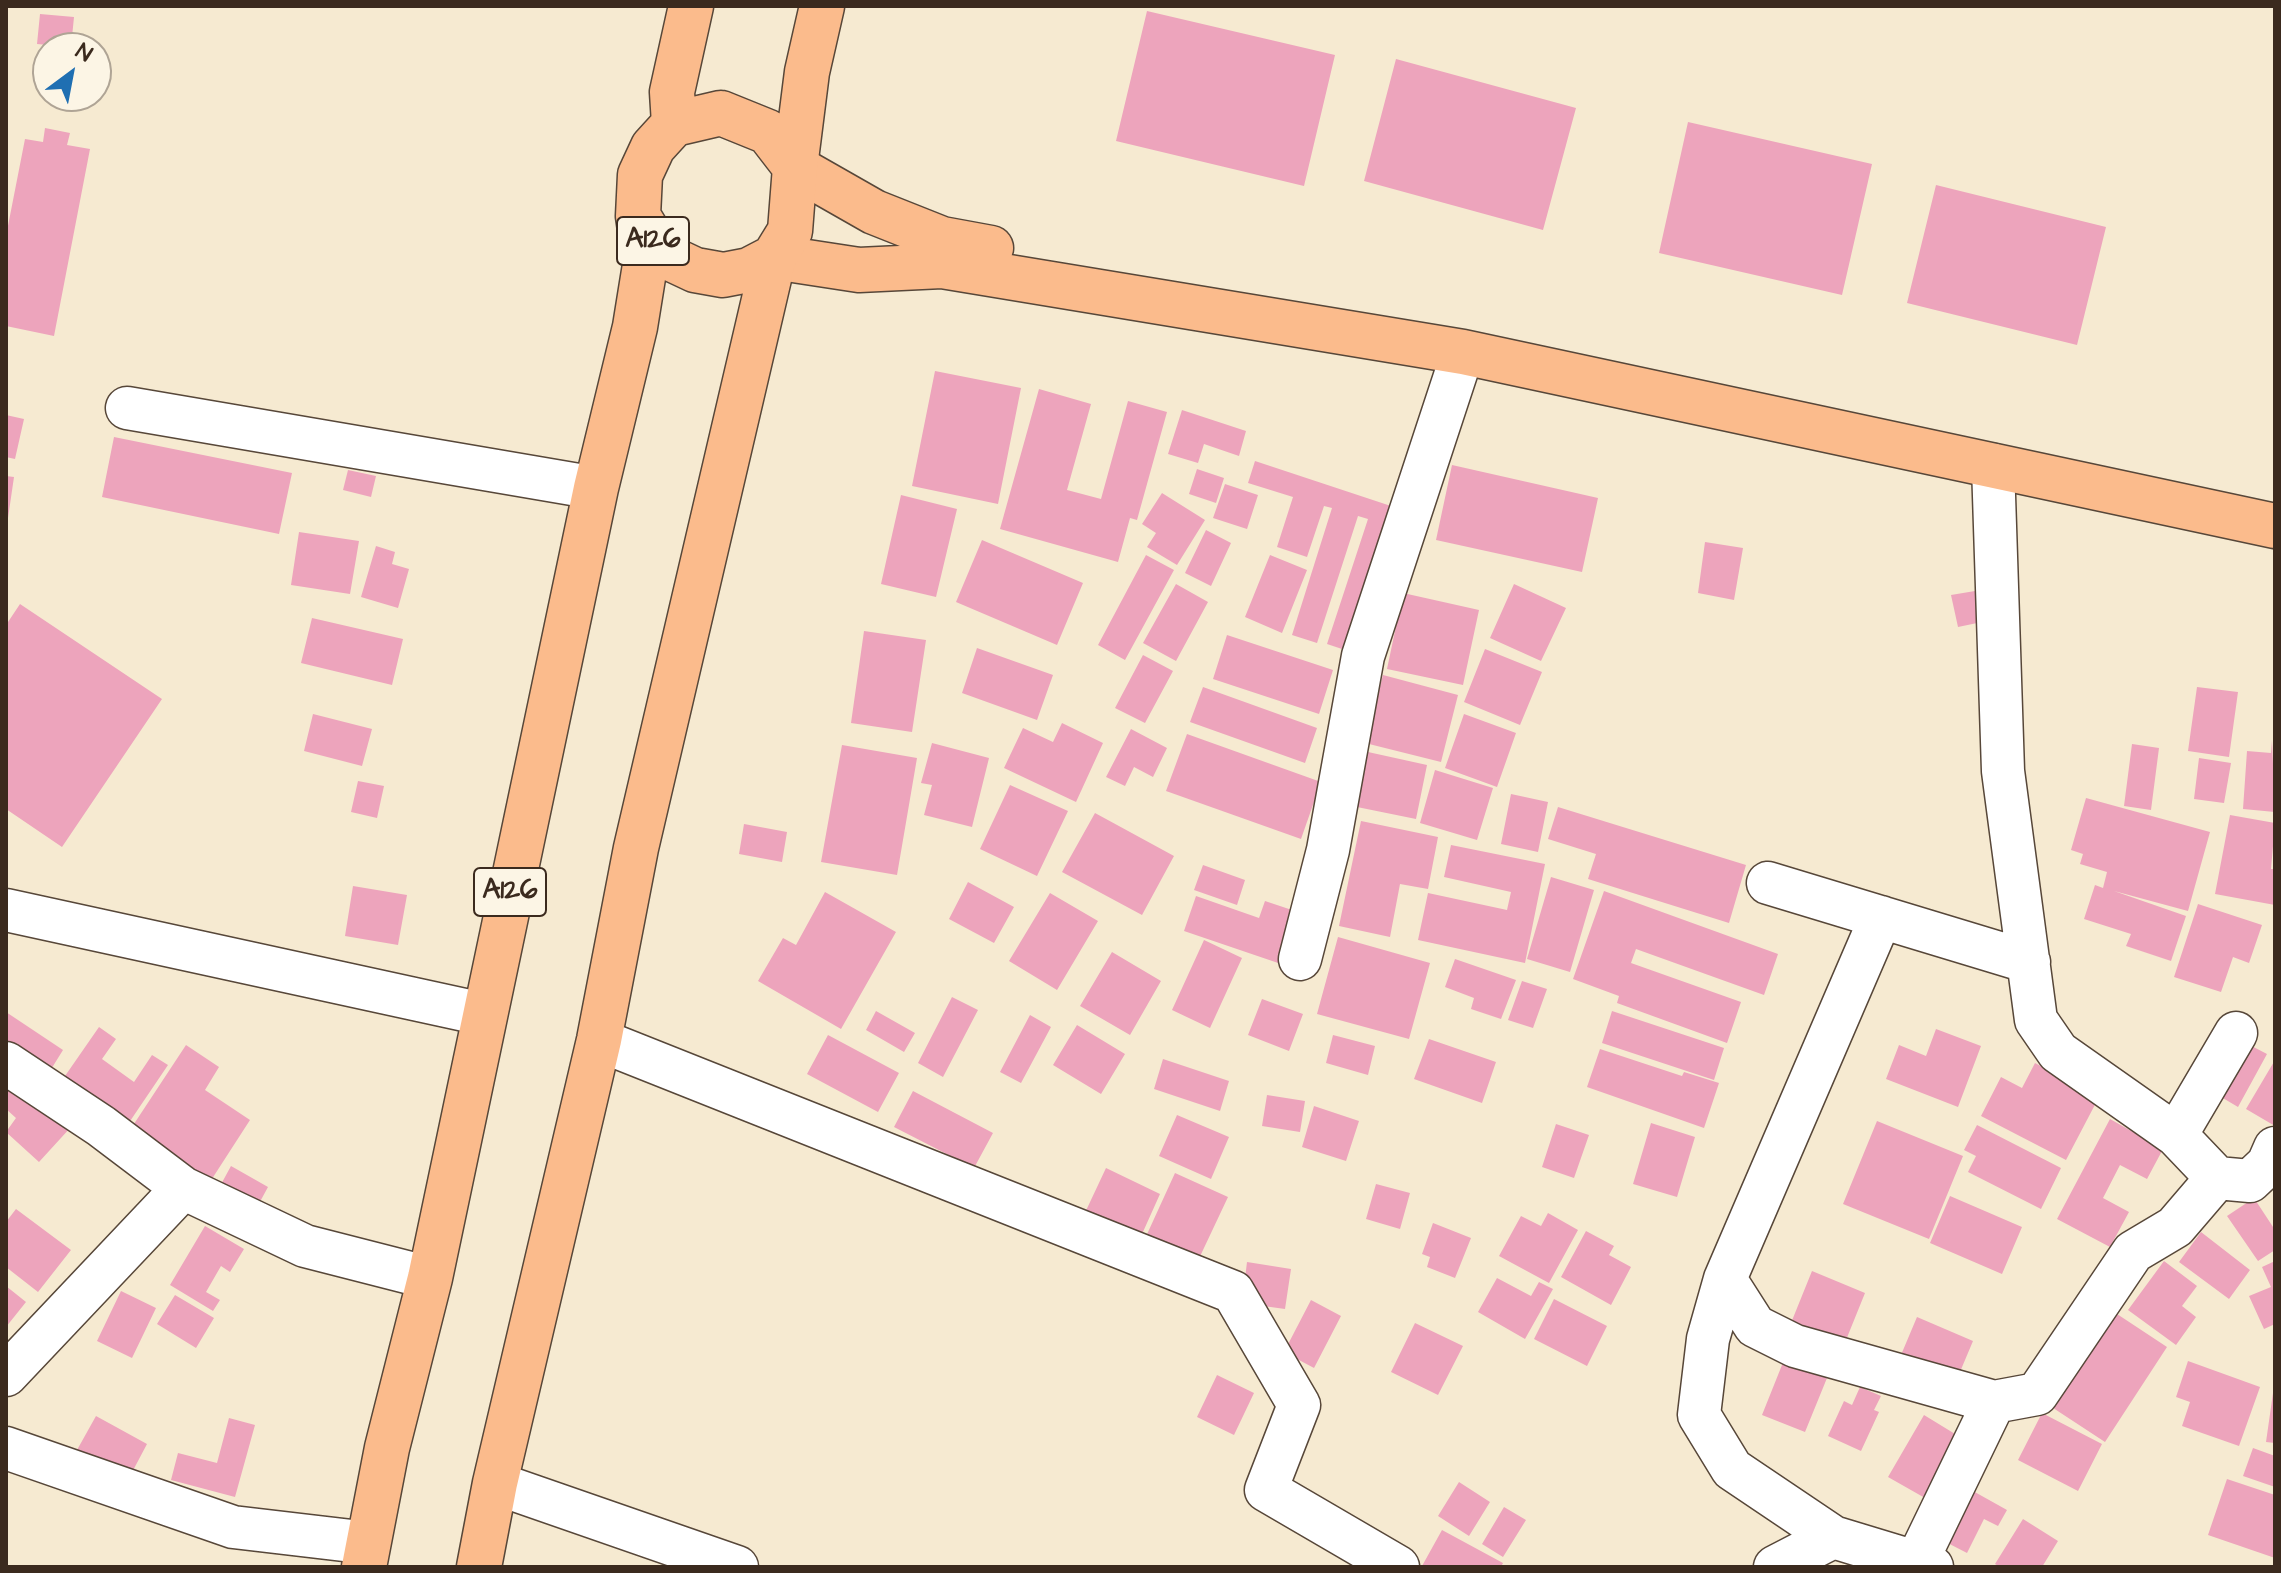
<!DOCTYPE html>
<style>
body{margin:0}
#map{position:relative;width:2281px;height:1573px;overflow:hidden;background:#f6ead1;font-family:"Architects Daughter",sans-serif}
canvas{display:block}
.frame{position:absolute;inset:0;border:8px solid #3b2a1e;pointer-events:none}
.north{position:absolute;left:32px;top:32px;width:80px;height:80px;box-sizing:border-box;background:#fcf5e5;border:2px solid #afa495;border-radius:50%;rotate:32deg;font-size:22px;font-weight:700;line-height:32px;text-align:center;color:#3b2a1e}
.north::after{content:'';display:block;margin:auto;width:28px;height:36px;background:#1f6fb2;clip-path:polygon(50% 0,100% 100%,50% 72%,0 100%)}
</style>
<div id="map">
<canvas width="2281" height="1573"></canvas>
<div class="frame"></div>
<div class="north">N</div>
</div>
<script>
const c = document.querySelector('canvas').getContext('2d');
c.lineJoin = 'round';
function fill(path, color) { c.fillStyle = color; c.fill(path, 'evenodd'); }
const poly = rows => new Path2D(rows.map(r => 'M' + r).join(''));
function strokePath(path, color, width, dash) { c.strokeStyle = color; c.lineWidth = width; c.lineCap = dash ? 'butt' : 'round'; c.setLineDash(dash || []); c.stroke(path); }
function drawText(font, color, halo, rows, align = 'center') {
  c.font = font + ' "Architects Daughter",sans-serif'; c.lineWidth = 6; c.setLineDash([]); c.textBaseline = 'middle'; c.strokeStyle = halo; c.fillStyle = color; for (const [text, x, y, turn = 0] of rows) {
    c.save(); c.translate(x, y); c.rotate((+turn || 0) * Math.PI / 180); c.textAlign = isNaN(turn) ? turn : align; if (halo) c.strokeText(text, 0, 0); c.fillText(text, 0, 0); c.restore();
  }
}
fill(poly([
 [1147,11,1335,55,1304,186,1116,141],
 [40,14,74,17,71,47,37,44],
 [1396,59,1576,108,1543,230,1364,181],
 [1688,122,1872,164,1842,295,1659,253],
 [45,128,70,133,67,145,90,149,54,336,6,326,6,236,25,139,43,142],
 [1936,185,2106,227,2077,345,1907,303],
 [935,371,1021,388,998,504,912,486],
 [1039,389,1091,404,1067,490,1101,499,1128,401,1167,412,1137,520,1130,518,1118,562,1000,529],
 [1182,410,1246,431,1239,456,1204,444,1198,463,1168,454],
 [6,415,24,419,15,459,6,457],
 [114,437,292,473,279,534,102,497],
 [1255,461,1397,508,1345,650,1327,644,1368,519,1358,516,1317,643,1292,635,1332,508,1324,506,1307,557,1277,547,1293,497,1248,483],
 [1452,465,1598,498,1582,572,1436,540],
 [1197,469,1224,478,1216,503,1189,494],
 [348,470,376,476,371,497,343,490],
 [6,476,14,477,8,518,6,518],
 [1225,484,1258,495,1247,529,1213,518],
 [1162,493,1205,520,1177,565,1147,547,1156,533,1142,524],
 [901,495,957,509,936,597,881,584],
 [1206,530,1231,543,1211,586,1185,573],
 [299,532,359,541,350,594,291,585],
 [982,540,1083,583,1057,645,956,602],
 [1705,542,1743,548,1734,600,1698,593],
 [376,546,395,552,392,564,409,569,398,608,361,597],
 [1146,555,1174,570,1125,660,1098,645],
 [1270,555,1307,570,1282,633,1245,617],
 [1176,584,1208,602,1176,661,1143,643],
 [1514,584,1566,608,1541,661,1490,638],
 [1975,591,1982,622,1958,627,1951,595],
 [1403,593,1479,610,1463,685,1387,669],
 [20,604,162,699,62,847,6,809,6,625],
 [312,618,403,639,392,685,301,663],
 [864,631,926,640,912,732,851,723],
 [1227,635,1333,670,1319,714,1213,679],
 [977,648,1053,675,1037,720,962,693],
 [1485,649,1542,672,1520,725,1464,702],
 [1143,655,1173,671,1145,723,1115,708],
 [1383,675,1458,695,1441,762,1365,743],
 [1203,687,1317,728,1305,763,1190,722],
 [2197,687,2238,692,2229,757,2188,751],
 [313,714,372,729,362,766,304,751],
 [1464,714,1516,733,1497,787,1445,768],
 [1062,723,1103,743,1076,802,1004,768,1023,728,1053,742],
 [1131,729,1167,748,1153,777,1134,767,1125,786,1106,777],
 [1187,734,1321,782,1301,839,1166,791],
 [2272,740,2275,812,2243,809,2247,751,2271,753],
 [932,743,989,758,972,827,924,815,932,785,921,783],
 [2132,744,2159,748,2151,810,2124,806],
 [842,745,917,758,897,875,821,862],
 [1368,752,1427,765,1416,819,1357,807],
 [2199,758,2231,763,2224,803,2194,799],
 [1435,770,1493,788,1477,840,1420,823],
 [358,781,384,786,377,818,351,812],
 [1010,785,1068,811,1037,876,980,849],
 [1511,794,1548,802,1538,852,1501,844],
 [2086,798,2210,832,2188,911,2114,891,2186,916,2171,961,2126,946,2131,934,2084,919,2095,885,2103,888,2107,872,2080,864,2083,854,2071,850],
 [1558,807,1746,865,1729,923,1588,879,1596,854,1548,839],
 [1095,813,1174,856,1142,915,1062,872],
 [2230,815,2275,823,2271,869,2275,869,2275,905,2215,894],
 [1361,821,1438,837,1428,889,1400,884,1390,937,1339,926],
 [744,824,787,832,782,862,739,854],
 [1451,845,1545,864,1525,963,1418,940,1428,893,1507,910,1511,892,1444,877],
 [1203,865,1245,880,1237,905,1194,890],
 [1551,877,1594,890,1570,972,1527,959],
 [968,882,1014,907,994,943,949,919],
 [353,886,407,895,398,945,345,936],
 [1604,891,1778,954,1764,995,1636,949,1631,963,1741,1002,1727,1043,1617,1003,1619,996,1573,979],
 [825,892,896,932,841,1029,758,981,783,938,796,945],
 [1050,893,1098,921,1057,990,1009,961],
 [1196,896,1259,918,1265,901,1301,913,1284,965,1184,931],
 [2198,904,2262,925,2249,963,2233,957,2221,992,2174,977],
 [1338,937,1430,963,1409,1039,1317,1014],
 [1204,940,1242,958,1210,1028,1172,1010],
 [1112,952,1161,981,1130,1035,1080,1006],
 [1455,959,1516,980,1501,1019,1471,1009,1474,998,1445,987],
 [1522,981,1547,989,1533,1028,1508,1020],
 [952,997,978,1010,943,1077,918,1063],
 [1262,999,1303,1014,1289,1051,1248,1035],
 [876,1011,915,1033,904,1052,866,1030],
 [1612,1011,1724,1048,1714,1080,1602,1043],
 [6,1012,63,1050,45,1079,6,1053],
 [1030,1015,1051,1027,1021,1083,1000,1072],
 [1077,1025,1125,1054,1101,1094,1053,1065],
 [99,1027,116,1039,102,1059,134,1082,152,1055,168,1065,122,1133,56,1089],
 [1936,1029,1981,1046,1958,1107,1886,1079,1899,1045,1926,1056],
 [828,1035,899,1073,878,1112,807,1074],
 [1333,1035,1375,1046,1368,1075,1326,1063],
 [1429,1039,1496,1062,1482,1103,1414,1079],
 [2240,1040,2267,1054,2238,1107,2211,1091],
 [186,1045,219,1067,205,1090,250,1120,208,1185,128,1133],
 [1600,1049,1682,1076,1684,1072,1719,1083,1704,1128,1587,1087],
 [1163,1059,1229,1081,1220,1111,1154,1089],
 [2275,1060,2275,1126,2246,1109],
 [2035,1063,2099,1097,2066,1160,1981,1116,2001,1077,2022,1088],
 [6,1067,71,1127,39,1162,6,1132,16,1118,6,1109],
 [913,1091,993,1133,974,1168,894,1127],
 [1267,1095,1305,1101,1300,1132,1262,1126],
 [1314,1106,1359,1121,1346,1161,1302,1147],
 [1177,1115,1229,1137,1211,1179,1159,1156],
 [2110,1119,2163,1149,2147,1179,2120,1165,2103,1198,2129,1212,2110,1247,2057,1219],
 [1877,1121,1963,1156,1929,1239,1843,1204],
 [1651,1123,1695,1137,1677,1197,1633,1184],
 [1556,1124,1589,1135,1574,1178,1542,1167],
 [1977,1125,2061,1168,2041,1209,1968,1172,1976,1156,1964,1150],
 [231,1166,268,1187,256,1209,219,1188],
 [1106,1168,1160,1194,1138,1243,1083,1217],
 [1175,1173,1228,1197,1195,1267,1143,1243],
 [1376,1184,1410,1193,1400,1229,1366,1219],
 [1950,1196,2022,1227,2002,1274,1930,1243],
 [2254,1198,2275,1230,2275,1250,2258,1261,2227,1216],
 [16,1209,71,1250,38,1292,6,1267,6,1222],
 [1548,1213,1578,1230,1549,1283,1499,1256,1521,1216,1541,1226],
 [1433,1223,1471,1238,1455,1278,1427,1267,1430,1257,1422,1254],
 [205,1226,244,1249,230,1272,221,1266,206,1292,220,1300,213,1311,170,1285],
 [1586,1231,1614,1246,1609,1255,1631,1267,1611,1305,1561,1277],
 [2201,1232,2250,1270,2229,1299,2179,1262],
 [2164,1261,2197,1286,2182,1306,2196,1317,2176,1345,2128,1310],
 [2275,1261,2275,1324,2264,1329,2249,1296,2271,1287,2262,1267],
 [1247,1262,1291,1269,1285,1309,1242,1303],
 [1812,1271,1865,1293,1844,1345,1791,1323],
 [1497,1278,1531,1296,1539,1282,1553,1289,1525,1339,1478,1312],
 [6,1286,26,1302,6,1327],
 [121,1291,156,1308,132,1358,97,1341],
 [175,1295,214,1318,196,1348,157,1324],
 [1554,1299,1607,1326,1587,1366,1534,1339],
 [1311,1300,1341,1316,1314,1368,1284,1352],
 [2114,1312,2167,1347,2105,1442,2044,1402],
 [1917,1317,1973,1341,1957,1379,1901,1355],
 [1415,1323,1463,1346,1438,1395,1391,1372],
 [1784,1360,1827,1378,1805,1432,1762,1415],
 [2188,1361,2260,1387,2239,1446,2182,1426,2190,1402,2176,1397],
 [1217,1375,1254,1393,1234,1435,1197,1417],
 [1860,1387,1881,1396,1874,1410,1879,1412,1861,1451,1828,1436,1844,1401,1852,1405],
 [2273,1393,2275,1393,2275,1443,2266,1442],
 [2042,1413,2102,1444,2078,1491,2018,1460],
 [1924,1415,1960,1437,1925,1498,1888,1477],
 [96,1416,147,1444,129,1478,77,1450],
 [229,1418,255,1425,235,1497,171,1480,178,1453,217,1463],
 [2253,1448,2275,1456,2275,1487,2243,1476],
 [2227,1479,2275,1495,2275,1558,2208,1535],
 [1459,1482,1490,1502,1469,1536,1438,1516],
 [1964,1486,2007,1510,1998,1526,1984,1519,1967,1553,1936,1537],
 [1504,1507,1526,1520,1503,1557,1482,1544],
 [2023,1519,2058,1541,2042,1567,2000,1567,1995,1564],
 [1442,1530,1503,1563,1501,1567,1422,1566]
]), '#eda4bc');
const street = poly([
 [127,408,596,488],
 [1993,465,2003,771,2036,1020,2058,1052,2176,1135,2217,1178,2250,1181,2268,1164,2275,1148],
 [1768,883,2029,962],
 [6,910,483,1014],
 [1881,917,1725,1279,1708,1339,1699,1415,1732,1469,1833,1537,1932,1567],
 [1300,959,1328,850,1363,656,1463,352],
 [599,1040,1233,1292,1299,1405,1266,1490,1398,1567],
 [6,1063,101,1126,183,1188,305,1246,430,1278],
 [2176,1135,2236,1033],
 [1725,1279,1755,1326,1795,1346,1994,1402,2037,1394,2133,1252,2175,1227,2217,1178],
 [6,1375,183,1188],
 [6,1448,233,1527,369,1543],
 [495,1483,737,1567],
 [1917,1561,1994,1402],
 [1775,1567,1833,1537]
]);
const primary = poly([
 [795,167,874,212,942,239,991,248],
 [774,257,859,270,942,266,1463,352,2275,526]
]);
const highway = poly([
 [721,113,768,132,795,167,790,231,774,257,749,270,723,275,695,270,661,254,638,216,640,175,653,147,674,124,721,113],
 [674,124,672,92,691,6],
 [795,167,807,72,822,6],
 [364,1567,387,1448,430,1278,596,488,635,327,645,265,638,216],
 [479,1567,495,1483,599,1040,636,848,774,257]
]);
strokePath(street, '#574739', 45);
strokePath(primary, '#574739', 47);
strokePath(highway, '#574739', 47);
strokePath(street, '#fff', 42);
strokePath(primary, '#fbbb8c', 44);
strokePath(highway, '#fbbb8c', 44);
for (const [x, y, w] of [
 [653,241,72],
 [510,892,72]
]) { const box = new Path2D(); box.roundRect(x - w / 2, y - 24, w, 48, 6); c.fillStyle = '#fcf5e5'; c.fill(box); strokePath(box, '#3b2a1e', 2); }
drawText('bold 28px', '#3b2a1e', null, [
 ["A126",653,241],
 ["A126",510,892]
]);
</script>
